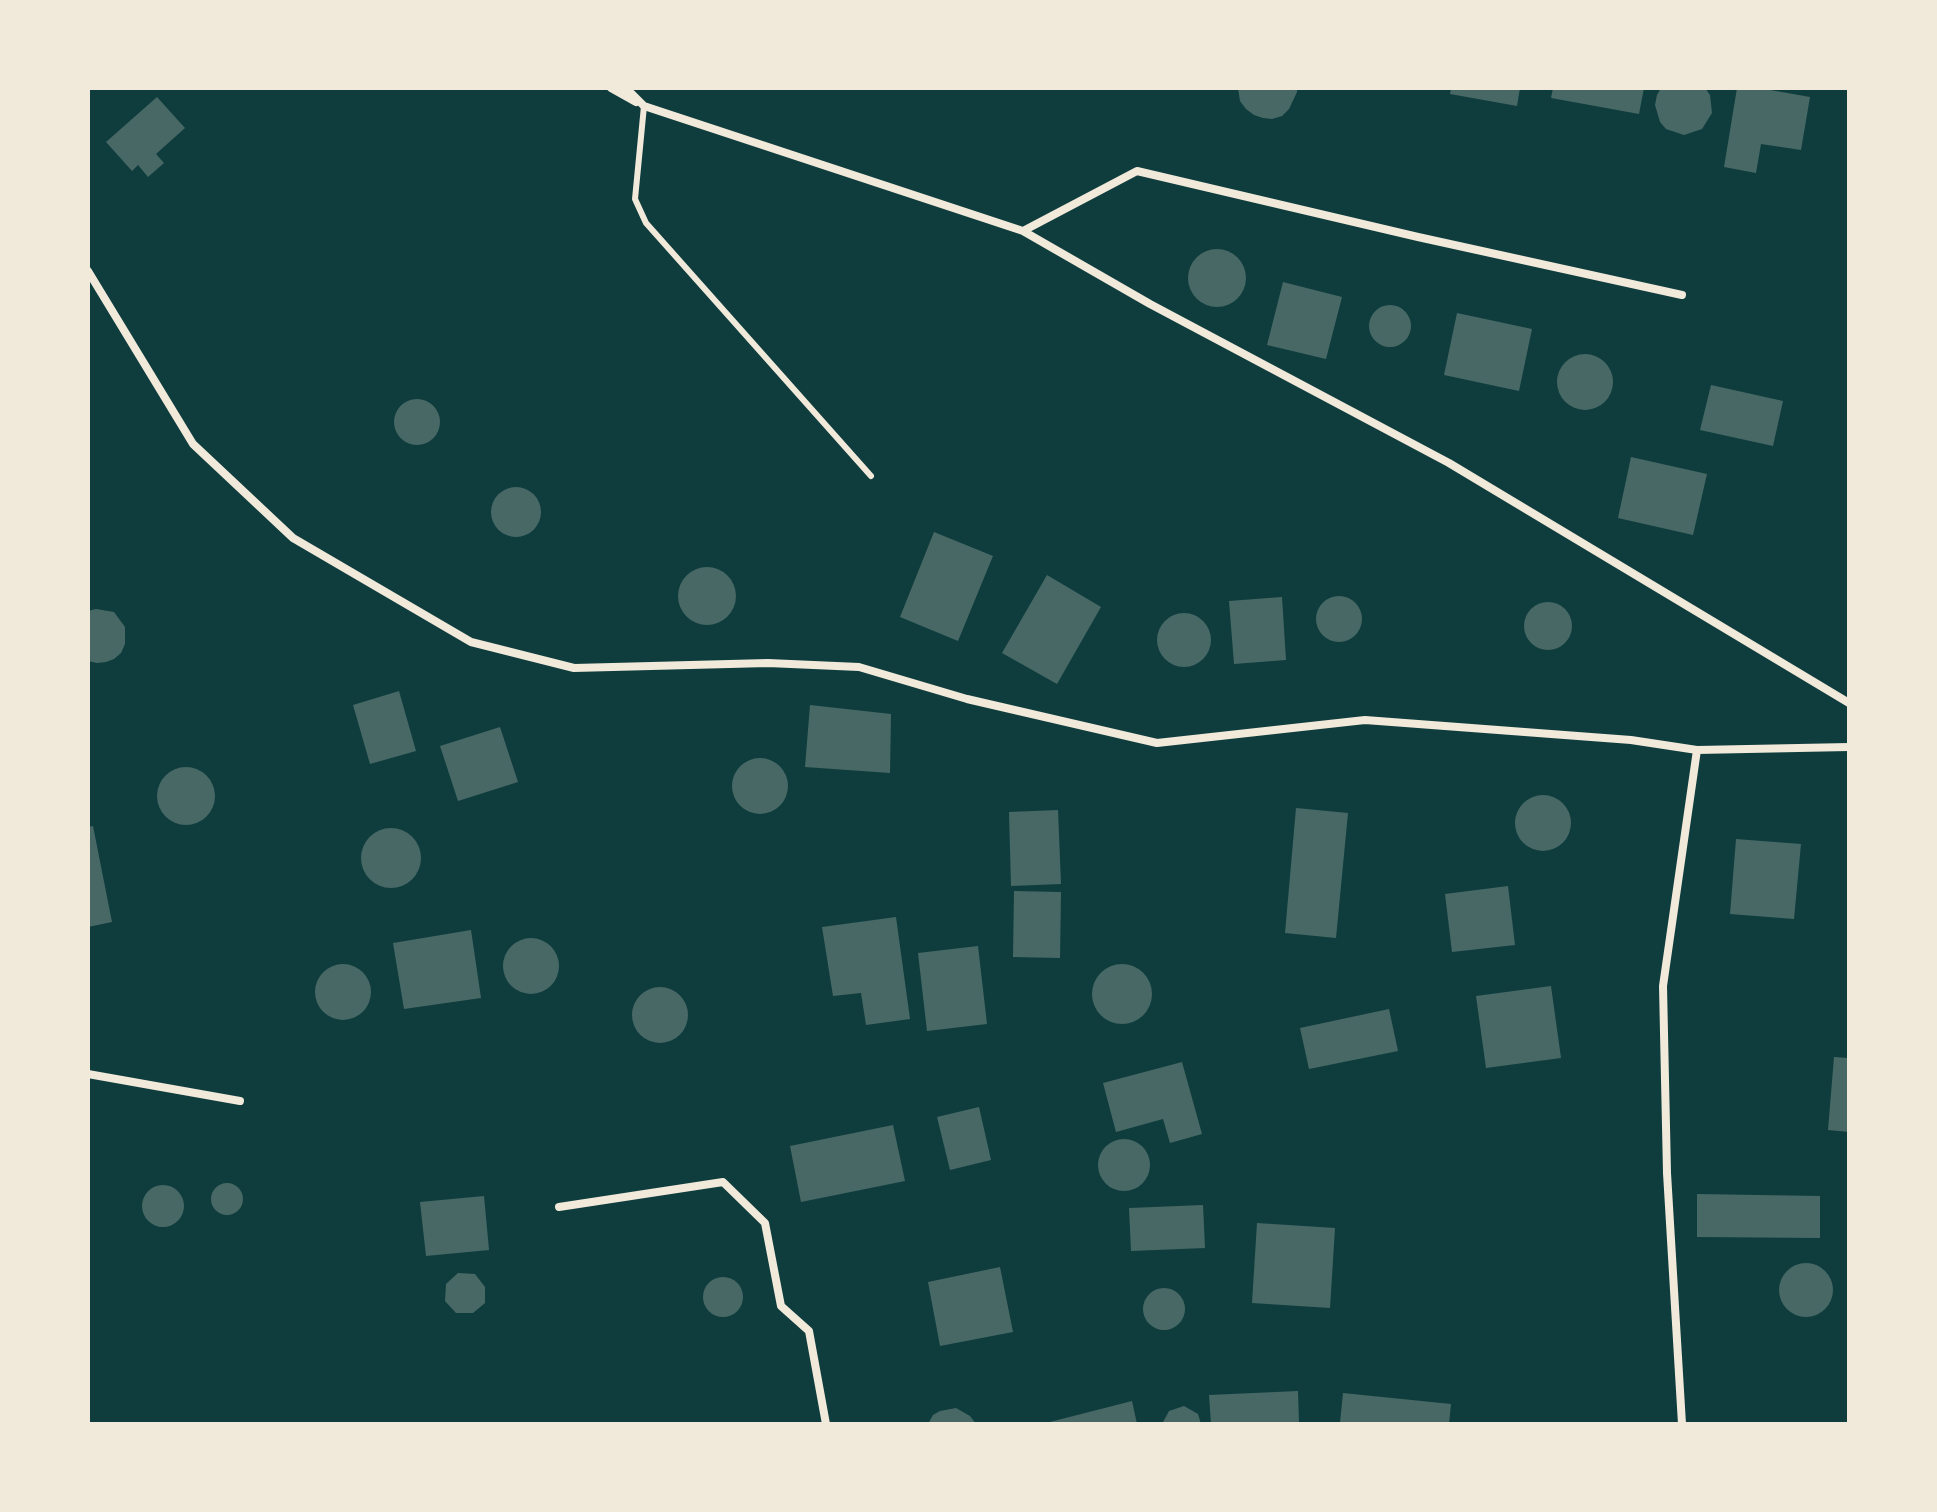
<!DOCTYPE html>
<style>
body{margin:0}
#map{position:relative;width:1937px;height:1512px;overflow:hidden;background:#0f3d3e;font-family:"IBM Plex Sans",sans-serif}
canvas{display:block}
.frame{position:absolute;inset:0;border:90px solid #f1e9da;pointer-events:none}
</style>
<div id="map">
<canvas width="1937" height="1512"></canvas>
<div class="frame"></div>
</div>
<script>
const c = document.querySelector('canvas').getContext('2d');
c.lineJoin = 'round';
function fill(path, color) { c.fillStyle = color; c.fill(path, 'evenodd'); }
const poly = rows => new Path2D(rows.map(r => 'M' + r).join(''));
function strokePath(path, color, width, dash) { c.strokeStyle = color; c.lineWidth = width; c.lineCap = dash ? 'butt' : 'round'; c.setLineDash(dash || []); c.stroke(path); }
fill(poly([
 [1238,88,1297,88,1297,92,1289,109,1282,116,1272,119,1263,118,1254,115,1246,109,1240,101],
 [1451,88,1520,88,1517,106,1450,94],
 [1553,88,1644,88,1639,114,1551,98],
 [1661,88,1705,88,1710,95,1712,113,1702,129,1684,135,1666,129,1660,122,1655,105,1657,95],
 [1737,88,1759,88,1810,97,1801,150,1761,144,1756,173,1724,167],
 [157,97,185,128,156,154,164,163,148,177,138,165,132,171,106,142],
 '1188 278a29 29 0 1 1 58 0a29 29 0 1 1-58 0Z',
 [1283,282,1342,297,1326,359,1267,345],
 '1369 326a21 21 0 1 1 42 0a21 21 0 1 1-42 0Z',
 [1457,313,1532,329,1519,391,1444,375],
 '1557 382a28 28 0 1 1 56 0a28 28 0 1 1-56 0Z',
 [1711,385,1783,401,1773,446,1700,430],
 '394 422a23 23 0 1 1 46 0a23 23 0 1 1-46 0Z',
 [1631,457,1707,474,1693,535,1618,518],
 '491 512a25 25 0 1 1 50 0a25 25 0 1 1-50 0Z',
 [934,532,993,556,958,641,900,617],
 '678 596a29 29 0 1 1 58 0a29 29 0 1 1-58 0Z',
 [1047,575,1101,607,1057,684,1002,653],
 '1316 619a23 23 0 1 1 46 0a23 23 0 1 1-46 0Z',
 [1282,597,1286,660,1234,664,1229,601],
 '1524 626a24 24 0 1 1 48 0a24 24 0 1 1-48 0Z',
 [96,609,114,612,125,627,125,644,121,653,114,659,106,662,97,663,88,661,88,611],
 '1157 640a27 27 0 1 1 54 0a27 27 0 1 1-54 0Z',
 [399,691,416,751,370,764,353,705],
 [810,705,891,714,890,773,805,767],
 [500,727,518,782,458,801,440,746],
 '732 786a28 28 0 1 1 56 0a28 28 0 1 1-56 0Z',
 '157 796a29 29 0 1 1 58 0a29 29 0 1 1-58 0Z',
 '1515 823a28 28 0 1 1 56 0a28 28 0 1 1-56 0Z',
 [1296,808,1348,813,1336,938,1285,933],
 [1058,810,1061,884,1011,886,1009,812],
 [93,826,112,922,88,927,88,827],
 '361 858a30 30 0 1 1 60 0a30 30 0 1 1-60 0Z',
 [1736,839,1801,844,1794,919,1730,914],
 [1508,886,1515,945,1452,952,1445,894],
 [1014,891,1061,892,1060,958,1013,957],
 [896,917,910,1019,866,1025,861,993,833,996,822,927],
 [471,930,481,998,404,1009,393,943],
 '503 966a28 28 0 1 1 56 0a28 28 0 1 1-56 0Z',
 [978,946,987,1024,927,1031,918,953],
 '1092 994a30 30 0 1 1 60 0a30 30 0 1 1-60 0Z',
 '315 992a28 28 0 1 1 56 0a28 28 0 1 1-56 0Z',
 [1551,986,1561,1058,1486,1068,1476,996],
 '632 1015a28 28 0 1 1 56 0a28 28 0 1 1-56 0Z',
 [1389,1009,1398,1051,1309,1069,1300,1028],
 [1834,1057,1849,1058,1849,1132,1828,1130],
 [1182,1062,1202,1134,1170,1143,1163,1119,1116,1132,1103,1083],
 [979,1107,991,1160,950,1170,937,1117],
 [893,1125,905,1181,801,1202,790,1146],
 '1098 1165a26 26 0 1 1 52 0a26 26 0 1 1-52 0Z',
 '211 1199a16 16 0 1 1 32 0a16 16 0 1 1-32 0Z',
 '142 1206a21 21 0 1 1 42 0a21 21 0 1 1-42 0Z',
 [1697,1194,1820,1196,1820,1238,1697,1237],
 [484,1196,489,1250,426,1256,420,1202],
 [1203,1205,1205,1248,1131,1251,1129,1208],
 [1257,1223,1335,1228,1330,1308,1252,1303],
 '1779 1290a27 27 0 1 1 54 0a27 27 0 1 1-54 0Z',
 [1000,1267,1013,1332,940,1346,928,1282],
 [458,1273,475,1274,485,1287,485,1303,473,1313,456,1313,445,1301,446,1284],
 '703 1297a20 20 0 1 1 40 0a20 20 0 1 1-40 0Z',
 '1143 1309a21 21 0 1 1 42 0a21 21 0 1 1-42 0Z',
 [1298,1391,1299,1424,1211,1424,1209,1395],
 [1343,1393,1451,1404,1449,1424,1340,1423],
 [1132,1401,1137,1424,1046,1424,1046,1423],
 [1184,1406,1198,1414,1201,1424,1162,1424,1169,1411],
 [956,1408,970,1416,976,1424,928,1424,933,1415,940,1411]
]), '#486865');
strokePath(poly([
 [644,106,635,199,646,223,871,476]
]), '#f1e9da', 6);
strokePath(poly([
 [611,88,636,102],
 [626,88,644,106,1023,231,1150,304,1449,463,1849,703],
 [1023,231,1137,171,1418,237,1682,295],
 [88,271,193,444,293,538,471,642,574,668,768,663,859,667,967,699,1157,743,1365,720,1631,740,1697,750],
 [88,1074,240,1101],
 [559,1207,723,1182,765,1223,781,1306,809,1331,826,1424],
 [1682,1424,1667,1173,1663,986,1697,750,1849,747]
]), '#f1e9da', 8);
</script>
